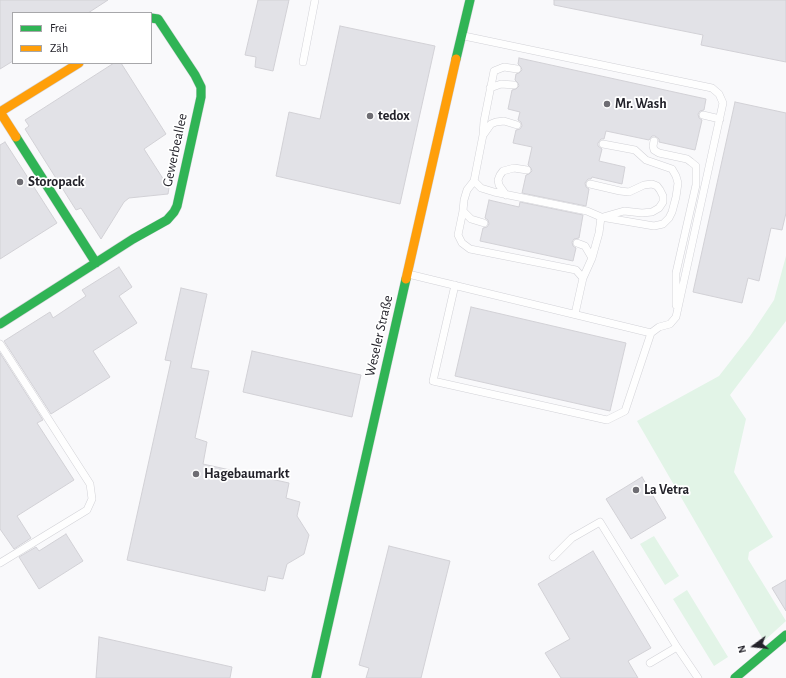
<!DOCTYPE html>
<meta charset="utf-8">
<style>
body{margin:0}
#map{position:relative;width:786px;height:678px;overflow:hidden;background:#f9f9fb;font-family:"Alegreya Sans",sans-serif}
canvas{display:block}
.legend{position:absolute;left:12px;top:12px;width:140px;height:52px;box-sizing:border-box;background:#fff;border:1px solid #a7a7aa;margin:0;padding:5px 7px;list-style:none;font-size:12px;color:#23222a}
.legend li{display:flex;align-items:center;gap:8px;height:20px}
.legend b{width:20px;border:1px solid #a7a7aa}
.north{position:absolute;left:734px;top:626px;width:40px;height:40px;-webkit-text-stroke:3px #fff;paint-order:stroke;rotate:255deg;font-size:11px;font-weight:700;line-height:16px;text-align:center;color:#23222a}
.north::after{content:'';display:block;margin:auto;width:14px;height:18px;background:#23222a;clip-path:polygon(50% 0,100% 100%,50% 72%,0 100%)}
</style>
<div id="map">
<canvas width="786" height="678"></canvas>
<ul class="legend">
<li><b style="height:5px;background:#30b455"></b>Frei</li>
<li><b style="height:5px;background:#ff9f0a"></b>Zäh</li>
</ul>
<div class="north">N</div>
</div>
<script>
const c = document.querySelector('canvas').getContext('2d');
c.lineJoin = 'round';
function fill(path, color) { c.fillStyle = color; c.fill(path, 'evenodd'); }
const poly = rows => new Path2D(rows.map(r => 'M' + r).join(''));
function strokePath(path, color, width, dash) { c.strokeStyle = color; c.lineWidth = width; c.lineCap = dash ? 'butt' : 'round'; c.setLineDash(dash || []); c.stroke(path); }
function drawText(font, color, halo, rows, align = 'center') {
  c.font = font + ' "Alegreya Sans",sans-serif'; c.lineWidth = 3.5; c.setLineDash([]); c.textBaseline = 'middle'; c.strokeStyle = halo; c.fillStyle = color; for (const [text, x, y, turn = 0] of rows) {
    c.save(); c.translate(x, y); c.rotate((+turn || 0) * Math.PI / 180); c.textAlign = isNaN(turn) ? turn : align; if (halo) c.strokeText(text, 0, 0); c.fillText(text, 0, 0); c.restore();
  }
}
fill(poly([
 [786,256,786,321,730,395,746,419,734,472,773,537,749,552,748,559,786,621,764,641,637,421,719,376,750,336,774,300],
 [654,536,679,576,665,585,640,544],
 [687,590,728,657,714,666,673,599]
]), '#e2f4e7');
const building = poly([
 [0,0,108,0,88,13,13,13,13,61,0,69,0,0],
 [258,0,289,0,273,71,255,67,256,57,245,55,258,0],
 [554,0,786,0,786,62,701,45,703,35,554,5,554,0],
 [340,26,435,46,400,204,276,176,289,112,320,119,340,26],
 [519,58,706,99,704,110,700,111,698,114,699,118,702,120,695,150,659,142,659,139,655,136,652,136,649,140,606,131,604,139,601,139,598,143,598,146,602,149,599,161,625,167,622,184,592,177,591,179,588,179,585,183,586,187,589,189,586,206,522,193,526,175,529,174,532,171,531,168,528,165,532,147,513,143,516,130,520,129,522,126,521,122,518,120,520,112,508,109,512,90,516,89,519,86,518,83,515,80,516,74,519,73,522,70,521,67,518,64,519,58],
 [114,63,121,63,166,134,144,149,169,188,168,194,129,198,124,202,101,239,81,208,76,210,25,129,29,126,25,120,114,63],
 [735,102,786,113,786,213,782,230,771,228,759,281,748,278,742,303,693,292,735,102],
 [5,142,57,223,0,259,0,145,5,142],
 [489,200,519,207,520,202,583,215,579,238,574,239,572,242,573,246,576,248,573,261,480,241,483,228,487,227,489,224,488,220,485,218,489,200],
 [119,267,132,287,119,296,137,323,93,351,110,377,51,414,4,341,50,312,53,318,86,296,82,290,119,267],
 [181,288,207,294,191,368,209,371,195,438,207,442,203,464,289,483,286,498,300,502,297,516,309,535,304,554,287,564,283,579,268,576,265,591,127,560,171,361,165,360,181,288],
 [471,307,626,343,610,411,455,376,471,307],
 [252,351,361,375,352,417,243,392,252,351],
 [0,353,43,420,37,423,74,480,17,516,31,538,14,549,0,529,0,353],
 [642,477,666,518,631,539,606,499,642,477],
 [66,534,83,561,39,589,19,557,36,547,39,551,66,534],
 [389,546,450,561,421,678,366,678,369,668,359,665,389,546],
 [593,551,651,648,628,661,638,678,561,678,545,653,570,639,538,584,593,551],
 [786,580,786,611,772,588,786,580],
 [99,637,232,667,230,678,96,678,99,637]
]);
fill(building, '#e2e2e7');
strokePath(building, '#d2d1d6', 1);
const lane = poly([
 [303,62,315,0],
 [517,69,504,67,494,71,484,121,483,135,474,181,467,190,464,200,463,211,458,235,462,243,470,249,576,270,583,278,575,314],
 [490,88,501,84,514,85],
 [703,115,720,119],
 [484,134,491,124,496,122,504,121,517,125],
 [654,141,653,146,654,150,659,153,687,159,691,162,696,166,696,185,676,273,676,305],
 [474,181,481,188,494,192,587,211,601,217,599,233,592,258],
 [590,184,620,191,629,192,644,185,652,184,657,186,660,190,663,196,663,202,659,208,652,212,642,213,624,211,603,217],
 [506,195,499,185,498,180,500,175,503,171,514,168,527,170],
 [463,211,471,219,484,223],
 [601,217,654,226,663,224,669,218,672,212,676,197,678,183,676,176,672,169,646,160,635,150,603,144],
 [577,243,585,246,592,258,583,278],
 [408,274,651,333],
 [455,285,433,381,607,420,625,411,651,333,659,327,670,324,676,317,723,103,719,94,712,88,464,36],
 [0,344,90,484,92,499,87,510,0,563],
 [553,557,572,538,600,522,677,647],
 [650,663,677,647,698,678]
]);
const fast = poly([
 [456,59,470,0],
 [16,137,96,263],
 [0,324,133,239,167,220,174,212,177,206,201,97,201,87,195,75,158,19,151,18],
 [316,678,406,279],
 [735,678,786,635]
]);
const slow = poly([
 [16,137,0,112,79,63],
 [406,279,456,59]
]);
strokePath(lane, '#d2d2d7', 8);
strokePath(fast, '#d2d2d7', 10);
strokePath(slow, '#d2d2d7', 10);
strokePath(lane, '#fefefe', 7);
strokePath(fast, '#30b455', 9);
strokePath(slow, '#ff9f0a', 9);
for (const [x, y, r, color] of [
 [607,104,4,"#6e6d73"],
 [370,116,4,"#6e6d73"],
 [20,182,4,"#6e6d73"],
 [196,474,4,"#6e6d73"],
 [636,490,4,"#6e6d73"]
]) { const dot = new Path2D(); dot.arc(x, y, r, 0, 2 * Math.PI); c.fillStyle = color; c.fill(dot); strokePath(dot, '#fff', 1.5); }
drawText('bold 14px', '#23222a', '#fff', [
 ["Mr. Wash",615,104],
 ["tedox",378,116],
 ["Storopack",28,182],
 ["Hagebaumarkt",204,474],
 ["La Vetra",644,490]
], 'left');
drawText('14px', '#23222a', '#fff', [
 ["Gewerbeallee",175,150,-78],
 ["Weseler Straße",379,336,-77]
]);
</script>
